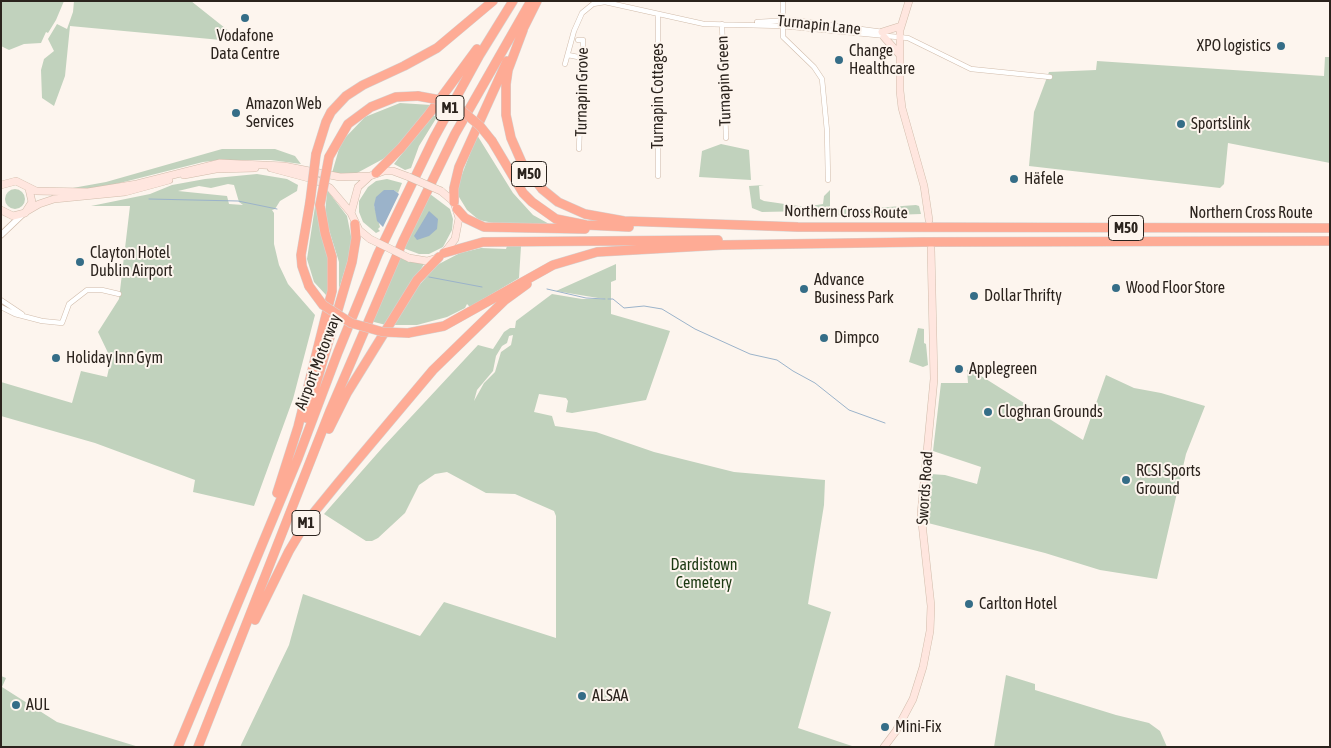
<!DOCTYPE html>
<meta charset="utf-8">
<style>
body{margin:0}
#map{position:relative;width:1331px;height:748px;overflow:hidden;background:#fdf5ee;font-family:"Asap Condensed",sans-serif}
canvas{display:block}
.frame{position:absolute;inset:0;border:2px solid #2b231d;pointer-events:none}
</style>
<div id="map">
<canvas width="1331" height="748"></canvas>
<div class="frame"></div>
</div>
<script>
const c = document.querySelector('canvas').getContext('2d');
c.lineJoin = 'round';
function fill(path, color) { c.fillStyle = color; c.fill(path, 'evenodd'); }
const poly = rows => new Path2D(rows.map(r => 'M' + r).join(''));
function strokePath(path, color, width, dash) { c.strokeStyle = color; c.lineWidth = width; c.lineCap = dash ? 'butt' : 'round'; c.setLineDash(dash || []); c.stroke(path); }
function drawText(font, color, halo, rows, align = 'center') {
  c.font = font + ' "Asap Condensed",sans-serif'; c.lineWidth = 4; c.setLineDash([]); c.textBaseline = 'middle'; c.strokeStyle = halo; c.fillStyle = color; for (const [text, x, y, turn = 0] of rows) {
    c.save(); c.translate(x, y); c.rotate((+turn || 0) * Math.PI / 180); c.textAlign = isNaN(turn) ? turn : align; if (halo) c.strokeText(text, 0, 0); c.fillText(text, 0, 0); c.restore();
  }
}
fill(poly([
 [1,1,64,1,56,20,48,33,46,32,41,43,24,44,9,50,1,46],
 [74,1,191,1,230,32,221,40,70,26,65,76,54,106,42,98,41,70,44,59,54,51,48,39,57,24,67,29,73,12],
 [1325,57,1330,57,1330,163,1228,143,1224,184,1220,188,1029,166,1034,112,1049,72,1096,70,1097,61,1324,76],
 [400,103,431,105,392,153,383,159,357,173,332,173,341,142,365,117],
 [432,115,437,117,419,146,411,168,405,170,394,164],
 [477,135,513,193,533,215,551,225,498,224,479,220,467,210,459,197,458,185],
 [721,144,749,150,751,180,699,177,702,151],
 [222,149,275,149,295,156,301,164,271,160,220,160,203,162,92,190,67,189,106,182],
 [257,174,287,179,298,185,297,191,280,201,275,209,272,210,274,213,274,244,279,265,288,284,315,315,293,399,254,506,193,492,195,480,95,443,1,416,1,382,72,403,81,371,107,377,111,359,98,332,119,299,130,206,91,206,150,194,172,185,205,179],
 [228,184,234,185,239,202,243,205,229,204,227,196,178,191,199,186,211,188],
 [387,179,402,183,398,193,394,190,374,205,380,227,378,229,380,231,376,233,363,222,359,212,359,201,368,187,376,181],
 [764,185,759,186,760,199,764,201,805,207,823,204,824,196,830,190,830,209,861,209,916,205,919,206,921,214,864,216,824,215,808,211,762,212,752,208,749,186],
 '5 199a10 10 0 1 1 20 0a10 10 0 1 1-20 0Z',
 [327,190,347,216,351,236,352,247,339,289,339,262,325,217],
 [430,194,450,209,453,219,452,230,443,247,429,254,419,254,403,248],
 [316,200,328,260,329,291,326,295,314,282,307,259],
 [507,246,521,246,519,278,470,307,467,304,465,308,447,317,417,325,394,325,415,290,437,265,460,253,481,248,506,249],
 [399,257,424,264,386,325,370,321],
 [616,264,616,280,611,282,611,314,670,331,646,400,572,413,566,412,568,401,566,398,539,394,534,412,552,416,555,426,596,432,654,452,734,472,825,480,824,505,808,604,831,612,798,728,855,747,240,747,289,645,303,594,420,636,444,602,556,638,556,516,554,511,515,494,486,493,447,472,435,474,419,485,405,513,378,538,372,541,366,541,324,514,383,447,478,345,493,349,504,332,510,328,515,328,516,321,552,294,582,299,604,299,556,291],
 [513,335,511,345,501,352,495,372,484,383,474,401,477,390,493,371,496,356,502,346,507,343,509,336],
 [918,328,924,329,924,343,926,344,928,365,923,367,909,362],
 [970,369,1083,440,1106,375,1134,388,1161,393,1205,406,1186,454,1157,579,1100,570,1045,553,928,523,930,474,945,475,977,484,981,467,933,451,941,383,968,383,967,370],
 [1006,675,1035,684,1035,690,1116,715,1149,723,1160,731,1167,747,994,747],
 [1,676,6,678,2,687,57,722,139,747,1,747]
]), '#c1d2bd');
fill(poly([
 [384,190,394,190,399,194,383,227,377,221,374,205,376,197],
 [429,211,438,219,437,229,429,236,417,240,414,236]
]), '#9bb3ca');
strokePath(poly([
 [149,199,238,201,277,209],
 [429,277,482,287],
 [547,289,586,298,605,299],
 [608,299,613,299,624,308,644,306,662,309,695,329,750,354,777,360,793,371,815,383,849,410,885,423]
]), '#9bb3ca', 1);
const minor = poly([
 [783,1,783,37,814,67,822,79,827,131,828,180],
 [757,22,793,20,883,32],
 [722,24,726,138],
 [578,40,583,40,579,149],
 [568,55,583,58],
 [565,64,574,31,582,13,593,4,605,2,704,24,782,26,908,38,971,69,1050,77],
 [658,176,658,15],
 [1,300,22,314],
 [1,307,15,314,42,321,62,323,69,304,87,290,102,290,119,294]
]);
const tertiary = poly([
 [1,235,22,215]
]);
const secondary = poly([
 [909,1,900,30,900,91,902,108,924,186,929,220],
 [882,32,901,26],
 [884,37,899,54],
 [271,168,316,180,330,188,351,213],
 [184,175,216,169,255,168],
 [1,185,16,181,36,191,88,192,137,184,220,163,284,166,340,177,370,176],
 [441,191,454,202,459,218,455,239,445,252],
 [1,210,13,216,25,213,32,202,29,189],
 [27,211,39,204,54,199,125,192,169,180],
 [370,239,359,230,351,213,358,187,370,176,384,171,393,171,409,177],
 [409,258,427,261,437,258],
 [884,747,896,731,913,699,923,667,930,631,931,606,921,514,934,379,931,249]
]);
const motorway = poly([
 [523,30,508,70,506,84,506,115,511,138,522,163,542,189,558,202,585,214,624,221,798,227,1330,228],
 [521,33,537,1],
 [492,141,523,193,532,202,556,219,586,225,629,227],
 [316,154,326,122,331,112,346,96,363,85,404,66,437,48,493,1],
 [329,157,348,124,371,107,396,97,418,96],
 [376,173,401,148,429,114,477,49],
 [454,202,454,188,459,167,507,61],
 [457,209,465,218,484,227,585,229],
 [444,253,483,242,718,240],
 [309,286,302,266,301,255,310,202],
 [408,333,444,326,553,265,597,252,722,245,923,242,1330,241],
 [306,418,352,262,356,238,355,224],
 [329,429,347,393,417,280,439,257],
 [277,493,298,427,332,291,332,257,325,233,320,205],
 [255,620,289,551,307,521,338,483,433,370,505,300,527,284],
 [178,747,298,458,338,352,378,254,434,138,479,56,513,1],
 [198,747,330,411,403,241,455,134,531,1]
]);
strokePath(minor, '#d1bcab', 5.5);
strokePath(tertiary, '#d1bcab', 7);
strokePath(secondary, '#d1bcab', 8);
strokePath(motorway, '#d5d3d2', 10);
strokePath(minor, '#fff', 4.5);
strokePath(tertiary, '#fff', 5.5);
strokePath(secondary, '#ffe6df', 7);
strokePath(motorway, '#feab95', 9);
const secondaryBridge = poly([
 [409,177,441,191],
 [370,239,409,258]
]);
const motorwayBridge = poly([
 [418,96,440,100,461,110,480,126,492,141],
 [310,202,316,154],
 [320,205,329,157],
 [309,286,323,305,351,323,383,332,408,333]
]);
strokePath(secondaryBridge, '#d1bcab', 8, []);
strokePath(motorwayBridge, '#d5d3d2', 10, []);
strokePath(secondaryBridge, '#ffe6df', 7);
strokePath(motorwayBridge, '#feab95', 9);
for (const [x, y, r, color] of [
 [245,18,5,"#356d87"],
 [1281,46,5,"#356d87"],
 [839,60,5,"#356d87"],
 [236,113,5,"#356d87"],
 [1181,124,5,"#356d87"],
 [1014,179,5,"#356d87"],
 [80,262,5,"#356d87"],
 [1116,288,5,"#356d87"],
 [804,289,5,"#356d87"],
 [974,296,5,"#356d87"],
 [824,338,5,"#356d87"],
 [56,358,5,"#356d87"],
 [959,369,5,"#356d87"],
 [988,412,5,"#356d87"],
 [1126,480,5,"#356d87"],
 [969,604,5,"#356d87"],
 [582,696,5,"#356d87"],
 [16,705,5,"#356d87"],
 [885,727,5,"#356d87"]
]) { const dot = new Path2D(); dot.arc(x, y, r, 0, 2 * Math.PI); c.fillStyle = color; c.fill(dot); strokePath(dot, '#fdf5ee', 2); }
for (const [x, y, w] of [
 [450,108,28],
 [529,174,35],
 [1126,228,35],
 [306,523,28]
]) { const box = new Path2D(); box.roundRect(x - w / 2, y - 12.5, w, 25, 4); c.fillStyle = '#fdf5ee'; c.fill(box); strokePath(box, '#2b231d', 1); }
drawText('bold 15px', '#2b231d', null, [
 ["M1",450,108],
 ["M50",529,174],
 ["M50",1126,228],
 ["M1",306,523]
]);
drawText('16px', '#2b231d', '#fdf5ee', [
 ["Turnapin Lane",819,25,6],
 ["Turnapin Green",724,81,-92],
 ["Turnapin Grove",582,92,-89],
 ["Turnapin Cottages",658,96,-90],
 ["Northern Cross Route",846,212,1],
 ["Northern Cross Route",1251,213],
 ["Airport Motorway",318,362,-69],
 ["Swords Road",925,488,-86]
]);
drawText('16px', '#2b231d', '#fdf5ee', [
 ["Vodafone",245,36,"center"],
 ["Data Centre",245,54,"center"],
 ["XPO logistics",1271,46,"right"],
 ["Change",849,51],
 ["Healthcare",849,69],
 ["Amazon Web",246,104],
 ["Services",246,122],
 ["Sportslink",1191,124],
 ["Häfele",1024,179],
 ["Clayton Hotel",90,253],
 ["Dublin Airport",90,271],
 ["Advance",814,280],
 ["Business Park",814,298],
 ["Wood Floor Store",1126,288],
 ["Dollar Thrifty",984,296],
 ["Dimpco",834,338],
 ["Holiday Inn Gym",66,358],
 ["Applegreen",969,369],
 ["Cloghran Grounds",998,412],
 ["RCSI Sports",1136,471],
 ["Ground",1136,489],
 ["Carlton Hotel",979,604],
 ["ALSAA",592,696],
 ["AUL",26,705],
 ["Mini-Fix",895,727]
], 'left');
drawText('16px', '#1b3811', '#fdf5ee', [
 ["Dardistown",704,565],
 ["Cemetery",704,583]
]);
</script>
